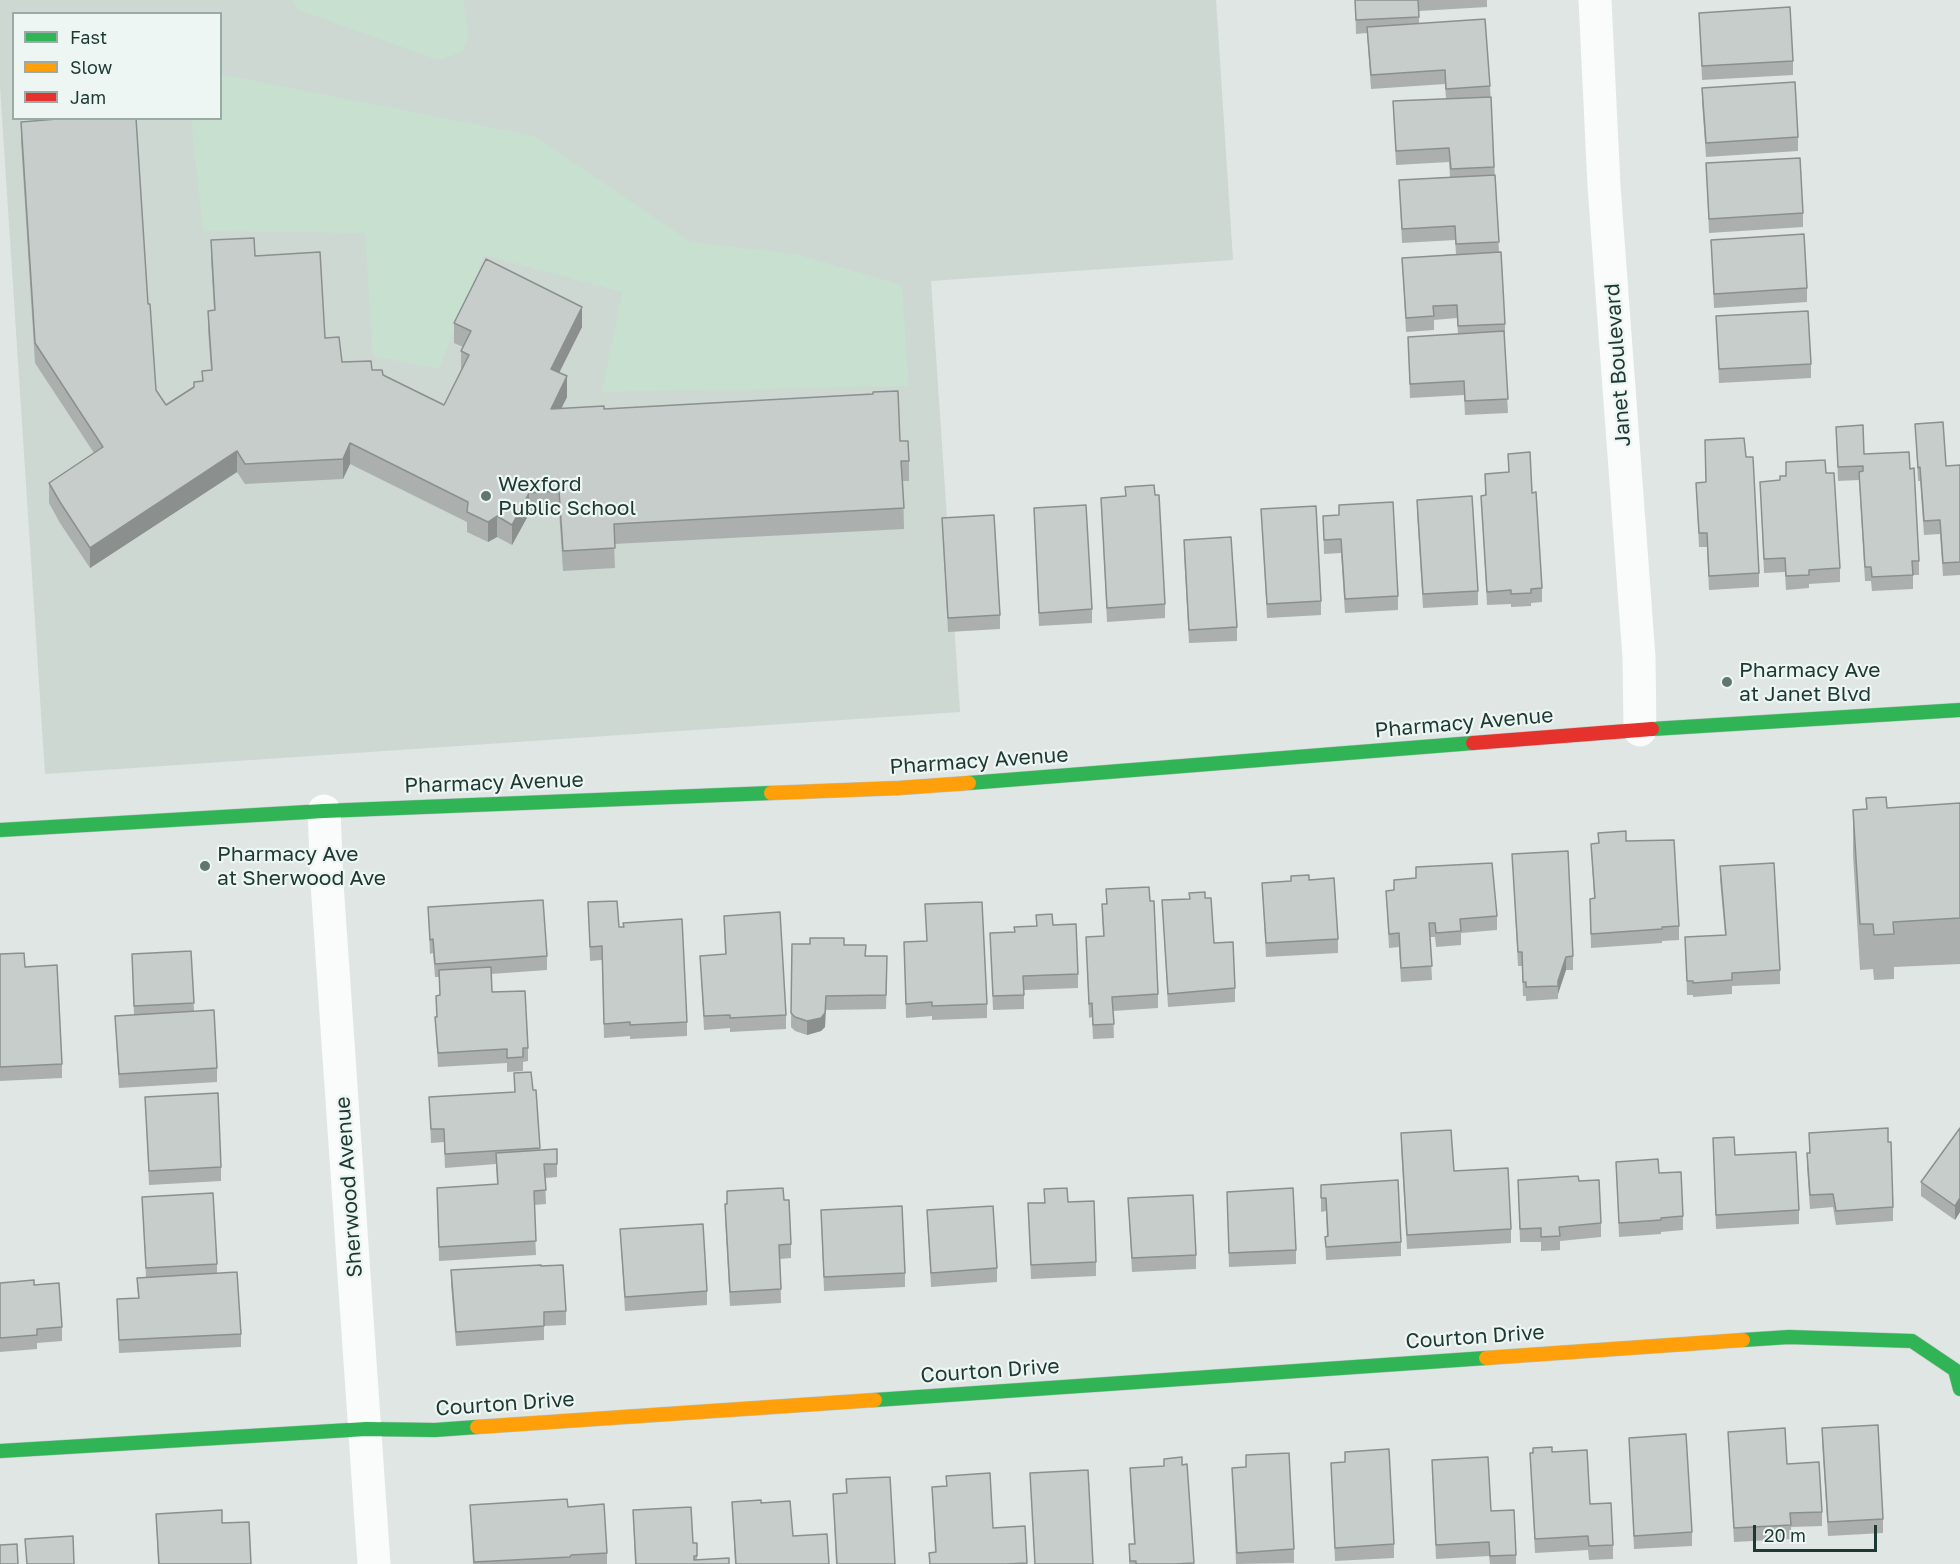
<!DOCTYPE html>
<style>
body{margin:0}
#map{position:relative;width:1960px;height:1564px;overflow:hidden;background:#dfe6e3;font-family:"Golos Text",sans-serif}
canvas{display:block}
.legend{position:absolute;left:12px;top:12px;width:210px;height:108px;box-sizing:border-box;background:#edf6f2;border:2px solid #9aaaa6;margin:0;padding:8px 10px;list-style:none;font-size:18px;color:#1e3934}
.legend li{display:flex;align-items:center;gap:12px;height:30px}
.legend b{width:30px;border:2px solid #9aaaa6}
.scale{position:absolute;left:1753px;top:1525px;width:124px;height:27px;box-sizing:border-box;border:3px solid #1e3934;border-top:0;padding-left:8px;font-size:18px;line-height:21px;white-space:nowrap;color:#1e3934;-webkit-text-stroke:4px #edf6f2;paint-order:stroke}
</style>
<div id="map">
<canvas width="1960" height="1564"></canvas>
<ul class="legend">
<li><b style="height:8px;background:#30b455"></b>Fast</li>
<li><b style="height:8px;background:#ff9f0a"></b>Slow</li>
<li><b style="height:8px;background:#e5322d"></b>Jam</li>
</ul>
<div class="scale">20 m</div>
</div>
<script>
const c = document.querySelector('canvas').getContext('2d');
c.lineJoin = 'round';
function fill(path, color) { c.fillStyle = color; c.fill(path, 'evenodd'); }
const poly = rows => new Path2D(rows.map(r => 'M' + r).join(''));
function strokePath(path, color, width, dash) { c.strokeStyle = color; c.lineWidth = width; c.lineCap = dash ? 'butt' : 'round'; c.setLineDash(dash || []); c.stroke(path); }
function drawText(font, color, halo, rows, align = 'center') {
  c.font = font + ' "Golos Text",sans-serif'; c.lineWidth = 4.5; c.setLineDash([]); c.textBaseline = 'middle'; c.strokeStyle = halo; c.fillStyle = color; for (const [text, x, y, turn = 0] of rows) {
    c.save(); c.translate(x, y); c.rotate((+turn || 0) * Math.PI / 180); c.textAlign = isNaN(turn) ? turn : align; if (halo) c.strokeText(text, 0, 0); c.fillText(text, 0, 0); c.restore();
  }
}
fill(poly([
 [0,0,1216,0,1233,260,931,281,960,712,45,774,0,87],
 [14,14,220,14,220,118,14,118]
]), '#cdd8d3');
fill(poly([
 [292,0,463,0,469,33,463,52,438,60,299,10],
 [221,74,534,136,691,242,796,254,902,285,909,386,602,392,622,292,484,255,439,369,373,356,365,233,203,231,191,119,220,118]
]), '#c7e0d0');
const fast = poly([
 [1652,729,1960,710],
 [969,783,1473,743],
 [0,830,324,811,771,793],
 [1743,1340,1789,1337,1912,1341,1955,1370,1960,1389],
 [875,1400,1486,1358],
 [0,1451,366,1429,435,1430,477,1427]
]);
const slow = poly([
 [771,793,899,788,969,783],
 [1486,1358,1743,1340],
 [477,1427,875,1400]
]);
const jam = poly([
 [1473,743,1652,729]
]);
strokePath(fast, '#b9c3c0', 15);
strokePath(slow, '#b9c3c0', 15);
strokePath(jam, '#b9c3c0', 15);
strokePath(poly([
 [1595,0,1604,186,1639,657,1640,730],
 [324,811,327,883,374,1564]
]), '#fafbfb', 33);
strokePath(fast, '#30b455', 14);
strokePath(slow, '#ff9f0a', 14);
strokePath(jam, '#e5322d', 14);
fill(poly([
 [1355,0,1487,0,1487,7,1419,11,1419,24,1490,86,1499,252,1505,324,1505,338,1504,338,1508,413,1465,415,1464,395,1410,398,1408,337,1458,334,1457,318,1434,320,1434,330,1406,332,1402,258,1456,254,1455,240,1402,243,1399,180,1450,177,1449,162,1396,165,1393,101,1446,99,1445,84,1371,89,1367,33,1356,34],
 [1699,13,1793,61,1793,75,1702,80],
 [1702,88,1798,137,1798,151,1706,157,1702,102],
 [68,118,136,118,148,304,156,390,166,405,202,381,202,371,211,370,208,331,208,311,214,310,211,260,211,240,255,256,325,338,342,362,383,375,444,405,461,371,461,351,463,347,454,343,454,323,582,327,559,373,567,397,561,409,604,409,900,441,909,461,909,481,903,481,904,529,614,544,615,568,563,571,559,511,529,514,512,545,497,537,488,542,467,532,467,522,350,464,343,479,245,484,237,472,90,568,60,523,49,503,49,483,94,453,35,363,21,142,21,122],
 [1706,163,1803,213,1803,227,1709,233],
 [1711,240,1807,288,1807,302,1714,308],
 [1716,316,1811,364,1811,378,1719,383],
 [1915,424,1946,466,1960,465,1960,575,1943,576,1940,534,1924,535,1920,481,1918,481],
 [1836,427,1864,454,1910,469,1919,561,1919,575,1913,575,1913,589,1872,591,1871,581,1865,581,1859,480,1838,481],
 [1508,454,1532,493,1542,588,1542,602,1531,603,1531,606,1511,607,1511,604,1487,605,1481,496,1485,495,1485,474,1508,472],
 [1746,457,1759,573,1759,587,1709,590,1707,547,1699,547,1696,483,1706,482],
 [1826,473,1840,568,1840,582,1809,584,1809,588,1786,590,1785,572,1764,573,1760,482,1780,480,1780,476],
 [1125,487,1165,604,1165,618,1107,622,1101,498,1125,496],
 [1417,500,1478,591,1478,605,1423,608,1417,513],
 [1034,508,1092,609,1092,623,1039,626],
 [1261,509,1321,601,1321,615,1267,618],
 [1339,515,1398,596,1398,610,1345,613,1341,553,1324,554,1323,516],
 [942,518,1000,615,1000,629,948,632],
 [1184,540,1237,627,1237,641,1189,643,1184,554],
 [1960,792,1960,964,1894,967,1894,979,1874,980,1873,969,1860,970,1853,855,1853,810,1866,809,1866,798,1887,808,1960,803],
 [1598,833,1626,841,1679,926,1679,940,1662,941,1662,943,1591,948,1590,899,1594,898,1591,844,1598,843],
 [1512,854,1573,956,1573,970,1566,970,1558,994,1558,999,1526,1001,1526,996,1523,996,1522,966,1518,966],
 [1720,866,1780,970,1780,984,1732,986,1732,994,1693,997,1693,995,1687,995,1685,937,1725,935,1720,880],
 [1416,867,1497,916,1497,930,1461,933,1461,945,1436,947,1435,937,1430,937,1432,980,1401,982,1399,947,1389,948,1386,891,1394,890,1416,878],
 [1262,883,1338,939,1338,953,1266,957],
 [1106,889,1158,994,1158,1008,1113,1011,1114,1038,1093,1039,1092,1017,1089,1018,1086,937,1103,936,1102,904,1106,904],
 [1189,893,1205,898,1214,943,1235,988,1235,1002,1168,1007,1162,900,1189,899],
 [588,902,619,927,687,1022,687,1036,630,1039,630,1036,604,1038,602,960,590,961],
 [925,904,987,1004,987,1018,932,1020,932,1016,906,1018,904,942,927,941],
 [428,907,547,956,547,970,491,974,492,992,528,1048,528,1061,523,1062,523,1071,507,1072,507,1063,438,1067,435,1017,437,1017,436,996,440,995,439,977,435,977,433,953,430,954],
 [1036,915,1053,925,1078,974,1078,988,1024,990,1024,1009,993,1010,990,933,1014,932,1036,926],
 [724,916,786,1015,786,1029,730,1032,730,1028,704,1030,700,956,725,954],
 [792,944,844,945,866,956,887,970,886,1009,826,1010,825,1027,821,1031,807,1035,795,1031,791,1027],
 [191,951,194,1011,217,1068,217,1082,119,1088,115,1016,134,1015,132,954],
 [0,954,25,967,62,1064,62,1078,0,1081],
 [514,1073,533,1090,536,1090,540,1150,557,1149,557,1177,545,1178,546,1204,534,1205,536,1255,439,1261,437,1188,497,1184,496,1164,445,1168,444,1142,431,1143,429,1097,514,1092],
 [145,1097,221,1167,221,1181,149,1185],
 [1960,1128,1960,1212,1955,1220,1921,1196,1921,1182],
 [1401,1133,1454,1171,1511,1229,1511,1243,1407,1249,1401,1147],
 [1809,1133,1888,1142,1893,1207,1893,1221,1836,1225,1833,1207,1810,1209,1807,1167,1807,1153,1809,1153],
 [1713,1138,1799,1210,1799,1224,1716,1229],
 [1616,1162,1659,1173,1683,1216,1683,1230,1661,1232,1661,1234,1619,1237],
 [1518,1180,1579,1181,1601,1223,1601,1237,1560,1241,1560,1250,1541,1251,1541,1242,1520,1242],
 [1321,1185,1401,1242,1401,1256,1326,1260,1325,1237,1327,1236,1326,1211,1321,1212],
 [727,1191,791,1244,791,1258,780,1259,781,1303,730,1306,725,1218,725,1204,727,1204],
 [1227,1192,1296,1250,1296,1264,1229,1267],
 [142,1197,217,1264,217,1273,241,1334,241,1347,119,1353,117,1299,138,1298,137,1278,146,1277],
 [1128,1198,1196,1255,1196,1269,1132,1272],
 [1068,1202,1096,1262,1096,1276,1031,1279,1028,1203],
 [821,1210,905,1273,905,1287,824,1291],
 [927,1210,997,1268,997,1282,931,1287],
 [620,1229,707,1291,707,1305,625,1311],
 [451,1270,566,1311,566,1325,544,1326,544,1340,456,1346,451,1284],
 [0,1283,34,1285,62,1327,62,1341,37,1343,37,1349,0,1352],
 [1822,1428,1883,1519,1883,1533,1828,1536,1822,1442],
 [1728,1432,1787,1464,1822,1512,1822,1526,1791,1527,1791,1539,1734,1542],
 [1629,1438,1692,1532,1692,1546,1634,1549],
 [1552,1451,1590,1504,1613,1545,1613,1559,1589,1560,1588,1550,1535,1553,1530,1453],
 [1246,1455,1294,1549,1294,1563,1236,1564,1232,1468,1246,1467],
 [1164,1459,1182,1465,1187,1464,1194,1564,1129,1564,1129,1544,1134,1544,1130,1481,1130,1468,1164,1466],
 [1432,1460,1491,1511,1516,1555,1516,1564,1490,1564,1489,1556,1436,1559],
 [1331,1463,1394,1544,1394,1558,1335,1561],
 [1030,1473,1093,1564,1035,1564],
 [846,1479,895,1564,836,1564,833,1494,846,1493],
 [932,1487,993,1528,1025,1526,1027,1564,929,1564,929,1553,935,1552],
 [732,1502,761,1503,793,1536,829,1564,735,1564],
 [470,1505,568,1507,607,1553,607,1564,473,1564],
 [633,1510,693,1543,697,1543,697,1560,729,1564,635,1564],
 [156,1514,222,1523,251,1564,158,1564]
]), '#abb0af');
fill(poly([
 [582,307,582,327,551,389,551,369],
 [567,376,567,397,551,429,551,409],
 [350,443,350,464,343,479,343,459],
 [237,451,237,472,90,568,90,548],
 [529,493,529,514,512,545,512,525],
 [497,516,497,537,488,542,488,522],
 [1566,957,1566,970,1558,994,1558,981],
 [826,996,825,1027,821,1031,807,1035,807,1021],
 [1960,1198,1960,1212,1955,1220,1955,1206]
]), '#8b908e');
const building = poly([
 [1355,0,1418,0,1419,17,1356,20,1355,0],
 [1790,7,1793,61,1702,66,1699,13,1790,7],
 [1485,19,1490,86,1446,89,1445,70,1371,75,1367,27,1485,19],
 [1795,82,1798,137,1706,143,1702,88,1795,82],
 [1491,97,1494,167,1451,169,1449,148,1396,151,1393,101,1491,97],
 [69,118,136,118,148,304,150,304,156,390,166,405,194,387,194,382,203,381,202,371,212,370,208,311,215,310,211,240,254,238,255,256,320,252,325,338,339,337,342,362,371,361,372,370,382,370,383,375,444,405,469,355,461,351,471,331,454,323,486,259,582,307,551,369,567,376,551,409,604,406,604,409,873,394,873,392,898,391,900,441,908,441,909,461,901,461,904,508,614,524,615,548,563,551,559,491,529,493,512,525,497,516,488,522,467,512,468,502,350,443,343,459,245,464,237,451,90,548,60,502,49,483,103,447,35,343,21,122,69,118],
 [1800,158,1803,213,1709,219,1706,163,1800,158],
 [1495,175,1499,242,1456,244,1455,226,1402,229,1399,180,1495,175],
 [1804,234,1807,288,1714,294,1711,240,1804,234],
 [1501,252,1505,324,1458,326,1457,305,1433,306,1434,316,1406,318,1402,258,1501,252],
 [1808,311,1811,364,1719,369,1716,316,1808,311],
 [1504,331,1508,399,1465,401,1464,381,1410,384,1408,337,1504,331],
 [1943,422,1946,466,1960,465,1960,562,1943,563,1940,520,1924,521,1920,467,1918,468,1915,424,1943,422],
 [1863,425,1864,454,1909,452,1910,469,1914,468,1919,561,1912,561,1913,575,1872,577,1871,567,1865,567,1859,472,1863,471,1863,466,1838,467,1836,427,1863,425],
 [1744,438,1746,457,1753,457,1759,573,1709,576,1707,533,1699,533,1696,483,1706,482,1705,440,1744,438],
 [1530,452,1532,493,1536,492,1542,588,1531,589,1531,593,1511,594,1511,590,1487,592,1481,496,1486,495,1485,474,1509,472,1508,454,1530,452],
 [1825,460,1826,473,1834,473,1840,568,1809,570,1809,575,1786,576,1785,558,1764,559,1760,482,1780,480,1780,476,1786,476,1786,462,1825,460],
 [1154,485,1155,495,1159,495,1165,604,1107,608,1101,498,1126,496,1125,487,1154,485],
 [1472,496,1478,591,1423,594,1417,500,1472,496],
 [1393,502,1398,596,1345,599,1341,539,1324,540,1323,516,1339,515,1339,505,1393,502],
 [1086,505,1092,609,1039,613,1034,508,1086,505],
 [1316,506,1321,601,1267,604,1261,509,1316,506],
 [994,515,1000,615,948,618,942,518,994,515],
 [1231,537,1237,627,1189,630,1184,540,1231,537],
 [1886,797,1887,808,1960,803,1960,918,1893,922,1894,934,1874,935,1873,924,1860,924,1853,810,1867,809,1866,798,1886,797],
 [1626,831,1626,841,1674,840,1679,926,1662,927,1662,929,1591,934,1590,899,1595,898,1591,844,1599,843,1598,833,1626,831],
 [1568,851,1573,956,1566,957,1558,981,1558,986,1526,987,1526,982,1523,982,1522,952,1518,952,1512,854,1568,851],
 [1492,863,1497,916,1460,919,1461,931,1436,933,1435,923,1429,923,1432,966,1401,968,1399,933,1389,934,1386,891,1394,890,1394,880,1416,878,1416,867,1492,863],
 [1774,863,1780,970,1732,973,1732,980,1693,983,1693,981,1687,981,1685,937,1726,935,1720,866,1774,863],
 [1309,875,1309,880,1334,878,1338,939,1266,943,1262,883,1291,881,1291,876,1309,875],
 [1149,887,1150,901,1154,901,1158,994,1112,997,1114,1024,1093,1025,1092,1003,1089,1004,1086,937,1104,936,1102,904,1107,904,1106,889,1149,887],
 [1205,892,1205,898,1211,898,1214,943,1233,942,1235,988,1168,994,1162,900,1190,899,1189,893,1205,892],
 [543,900,547,956,435,964,433,939,430,940,428,907,543,900],
 [617,901,619,927,624,927,623,923,682,919,687,1022,630,1025,630,1022,604,1024,602,946,590,947,588,902,617,901],
 [982,902,987,1004,932,1006,932,1002,906,1004,904,942,927,941,925,904,982,902],
 [780,912,786,1015,730,1018,730,1015,704,1016,700,956,726,954,724,916,780,912],
 [1052,914,1053,925,1076,924,1078,974,1023,976,1024,995,993,996,990,933,1015,932,1014,927,1037,926,1036,915,1052,914],
 [810,938,844,938,844,945,866,945,865,956,887,956,886,995,826,996,825,1013,821,1018,807,1021,795,1017,791,1013,792,944,810,944,810,938],
 [191,951,194,1003,134,1006,132,954,191,951],
 [24,953,25,967,57,965,62,1064,0,1067,0,954,24,953],
 [491,967,492,992,525,991,528,1048,523,1048,523,1057,507,1058,507,1049,438,1053,435,1017,437,1017,436,996,440,995,439,970,491,967],
 [214,1010,217,1068,119,1074,115,1016,214,1010],
 [531,1072,533,1090,536,1090,540,1148,445,1154,444,1129,431,1129,429,1097,515,1092,514,1073,531,1072],
 [218,1093,221,1167,149,1171,145,1097,218,1093],
 [1888,1128,1888,1142,1891,1142,1893,1207,1836,1211,1833,1194,1810,1195,1807,1153,1810,1153,1809,1133,1888,1128],
 [1960,1128,1960,1198,1955,1206,1921,1182,1960,1128],
 [1451,1130,1454,1171,1508,1168,1511,1229,1407,1235,1401,1133,1451,1130],
 [1734,1137,1735,1155,1796,1152,1799,1210,1716,1215,1713,1138,1734,1137],
 [557,1149,557,1164,544,1164,546,1190,534,1191,536,1241,439,1247,437,1188,498,1184,496,1153,557,1149],
 [1658,1159,1659,1173,1681,1172,1683,1216,1661,1218,1661,1220,1619,1223,1616,1162,1658,1159],
 [1578,1176,1579,1181,1599,1180,1601,1223,1559,1227,1560,1236,1541,1237,1541,1228,1520,1229,1518,1180,1578,1176],
 [1398,1180,1401,1242,1326,1247,1325,1237,1328,1236,1326,1198,1321,1198,1321,1185,1398,1180],
 [783,1188,784,1200,789,1200,791,1244,779,1245,781,1289,730,1292,725,1204,727,1204,727,1191,783,1188],
 [1067,1188,1068,1202,1094,1201,1096,1262,1031,1265,1028,1203,1045,1203,1044,1189,1067,1188],
 [1293,1188,1296,1250,1229,1253,1227,1192,1293,1188],
 [213,1193,217,1264,146,1268,142,1197,213,1193],
 [1193,1195,1196,1255,1132,1258,1128,1198,1193,1195],
 [902,1206,905,1273,824,1277,821,1210,902,1206],
 [993,1206,997,1268,931,1273,927,1210,993,1206],
 [703,1224,707,1291,625,1297,620,1229,703,1224],
 [541,1265,541,1266,563,1265,566,1311,544,1312,544,1326,456,1332,451,1270,541,1265],
 [237,1272,241,1334,119,1340,117,1299,139,1298,137,1278,237,1272],
 [34,1280,34,1285,59,1283,62,1327,37,1329,37,1335,0,1338,0,1283,34,1280],
 [1878,1425,1883,1519,1828,1522,1822,1428,1878,1425],
 [1785,1428,1787,1464,1819,1462,1822,1512,1790,1513,1791,1525,1734,1528,1728,1432,1785,1428],
 [1686,1434,1692,1532,1634,1536,1629,1438,1686,1434],
 [1552,1447,1552,1452,1587,1450,1590,1504,1611,1503,1613,1545,1589,1546,1588,1536,1535,1539,1530,1453,1533,1453,1533,1448,1552,1447],
 [1389,1449,1394,1544,1335,1548,1331,1463,1345,1462,1345,1452,1389,1449],
 [1289,1453,1294,1549,1237,1553,1232,1468,1246,1467,1246,1455,1289,1453],
 [1182,1457,1182,1465,1187,1464,1194,1563,1175,1564,1136,1564,1136,1561,1130,1561,1129,1544,1135,1544,1130,1468,1164,1466,1164,1459,1182,1457],
 [1488,1457,1491,1511,1514,1510,1516,1555,1490,1556,1489,1542,1436,1545,1432,1460,1488,1457],
 [1088,1470,1093,1564,1035,1564,1030,1473,1088,1470],
 [990,1473,993,1528,1025,1526,1027,1563,1006,1564,930,1564,929,1553,936,1552,932,1487,947,1486,946,1476,990,1473],
 [890,1477,895,1564,837,1564,833,1494,847,1493,846,1479,890,1477],
 [567,1499,568,1507,604,1504,607,1553,571,1555,570,1557,474,1562,470,1505,567,1499],
 [761,1500,761,1503,790,1501,793,1536,827,1534,829,1564,736,1564,732,1502,761,1500],
 [691,1507,693,1543,697,1543,697,1556,694,1556,694,1560,729,1558,729,1564,636,1564,633,1510,691,1507],
 [222,1510,222,1523,249,1522,251,1564,159,1564,156,1514,222,1510],
 [73,1536,74,1564,27,1564,25,1539,73,1536],
 [17,1544,18,1564,0,1564,0,1545,17,1544]
]);
fill(building, '#c7cdcb');
strokePath(building, '#8b908e', 1.5);
for (const [x, y, r, color] of [
 [486,496,6,"#627671"],
 [1727,682,6,"#627671"],
 [205,866,6,"#627671"]
]) { const dot = new Path2D(); dot.arc(x, y, r, 0, 2 * Math.PI); c.fillStyle = color; c.fill(dot); strokePath(dot, '#edf6f2', 2); }
drawText('21px', '#1e3934', '#edf6f2', [
 ["Janet Boulevard",1618,365,-94],
 ["Pharmacy Avenue",1464,723,-5],
 ["Pharmacy Avenue",979,761,-4],
 ["Pharmacy Avenue",494,783,-2],
 ["Sherwood Avenue",349,1187,-94],
 ["Courton Drive",1475,1337,-4],
 ["Courton Drive",990,1371,-4],
 ["Courton Drive",505,1404,-4]
]);
drawText('21px', '#1e3934', '#edf6f2', [
 ["Wexford",498,484],
 ["Public School",498,508],
 ["Pharmacy Ave",1739,670],
 ["at Janet Blvd",1739,694],
 ["Pharmacy Ave",217,854],
 ["at Sherwood Ave",217,878]
], 'left');
</script>
